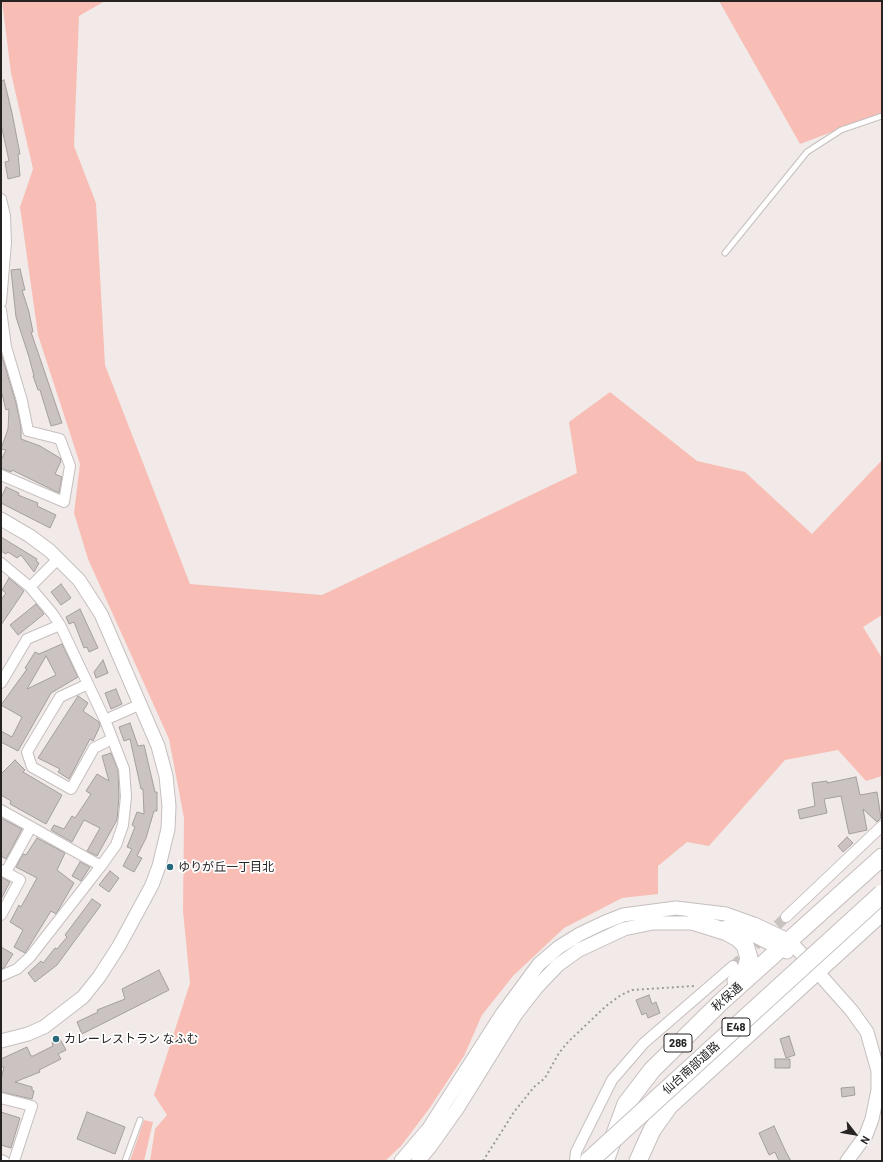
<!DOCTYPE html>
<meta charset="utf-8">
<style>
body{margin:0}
#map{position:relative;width:883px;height:1162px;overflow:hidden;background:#f1eae9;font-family:Barlow,sans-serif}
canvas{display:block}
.frame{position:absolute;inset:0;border:2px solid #262323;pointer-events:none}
.north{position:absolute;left:835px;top:1114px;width:40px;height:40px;-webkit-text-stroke:3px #fff;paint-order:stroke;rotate:121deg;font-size:11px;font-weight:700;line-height:16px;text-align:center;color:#262323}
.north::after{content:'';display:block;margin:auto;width:14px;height:18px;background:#262323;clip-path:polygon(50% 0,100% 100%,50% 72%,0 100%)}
</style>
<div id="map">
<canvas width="883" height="1162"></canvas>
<div class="frame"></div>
<div class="north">N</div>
</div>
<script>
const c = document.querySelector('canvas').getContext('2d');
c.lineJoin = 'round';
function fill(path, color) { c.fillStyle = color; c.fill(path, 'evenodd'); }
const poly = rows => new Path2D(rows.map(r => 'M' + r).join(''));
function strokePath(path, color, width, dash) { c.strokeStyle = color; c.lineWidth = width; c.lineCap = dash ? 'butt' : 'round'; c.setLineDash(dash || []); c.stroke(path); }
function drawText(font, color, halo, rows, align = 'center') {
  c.font = font + ' Barlow,"Noto Sans JP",sans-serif'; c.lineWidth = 3.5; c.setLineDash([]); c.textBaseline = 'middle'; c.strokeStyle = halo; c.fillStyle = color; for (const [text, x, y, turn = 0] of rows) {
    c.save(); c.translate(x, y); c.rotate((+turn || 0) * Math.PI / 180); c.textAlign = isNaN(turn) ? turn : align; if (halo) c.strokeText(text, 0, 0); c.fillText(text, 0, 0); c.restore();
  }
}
fill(poly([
 [2,1,105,1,79,16,74,146,96,203,105,365,190,584,322,595,577,473,569,422,610,392,697,461,745,472,812,534,882,460,882,615,863,627,882,658,882,776,866,781,838,750,785,760,709,846,687,842,658,866,658,894,622,898,564,928,513,976,482,1015,464,1056,429,1109,401,1146,385,1161,150,1161,155,1129,167,1115,154,1095,190,983,183,911,184,818,169,739,88,559,74,513,80,464,38,335,20,207,33,169,11,73],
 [719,1,882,1,882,113,800,144],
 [144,1120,153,1122,144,1161,130,1161]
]), '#f8beb5');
const building = poly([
 [4,80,12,113,20,154,18,154,20,176,8,179,5,162,9,161,1,124,1,81,4,80],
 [20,269,25,290,22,290,29,312,33,332,31,332,62,423,51,426,40,390,38,390,33,376,34,376,29,357,16,317,11,270,20,269],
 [1,353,16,403,21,427,21,439,40,446,60,458,61,461,55,474,62,477,59,493,12,470,11,472,1,468,1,460,6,450,1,449,8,429,9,409,6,410,1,390,1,353],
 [6,487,19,493,18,495,38,503,37,506,56,515,50,528,1,503,1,498,6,487],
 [1,537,37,559,36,561,39,563,34,572,21,555,17,558,8,552,6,554,1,551,1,537],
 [9,578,24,591,1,625,1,600,6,593,2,590,9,578],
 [61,584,71,598,61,605,51,592,61,584],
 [36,604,44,614,18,635,10,625,36,604],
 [80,609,98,648,89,652,87,647,84,648,74,622,69,624,66,617,80,609],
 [62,644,78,677,51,693,18,751,1,742,1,731,12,737,22,717,1,705,27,669,25,668,35,652,39,654,62,644],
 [46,656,56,675,27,689,46,656],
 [103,660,108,673,96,678,94,672,103,660],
 [116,689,122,704,111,709,105,693,116,689],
 [78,696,88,703,83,711,99,722,100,726,93,741,90,739,69,779,58,772,60,769,38,758,78,696],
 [130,723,138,746,144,745,155,792,157,792,157,811,154,811,146,838,137,856,142,858,134,872,123,866,132,849,127,847,135,827,132,825,137,812,144,814,143,789,141,789,130,739,124,741,119,727,130,723],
 [111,753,118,770,119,797,117,820,97,856,87,851,100,828,84,820,72,842,51,830,54,825,64,829,72,816,75,818,91,794,86,791,97,774,109,781,102,756,111,753],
 [15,760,25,770,23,772,62,795,46,824,10,804,11,801,1,795,1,774,15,760],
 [856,777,860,795,877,792,881,818,877,822,863,809,867,830,849,834,841,796,824,799,827,813,800,819,798,810,815,806,812,783,827,781,827,783,856,777],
 [1,818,22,829,6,859,1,856,1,818],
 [847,837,853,843,843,852,838,846,847,837],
 [37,838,65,853,57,870,74,883,56,914,51,911,25,953,14,947,23,930,10,922,19,905,21,907,37,878,16,867,23,854,26,855,37,838],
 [80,862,90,867,81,881,72,876,80,862],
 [110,871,119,878,109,892,99,885,110,871],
 [1,877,10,882,1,899,1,877],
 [92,899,101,905,57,965,35,982,28,973,41,961,43,963,55,948,57,949,67,937,65,935,92,899],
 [1,947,13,954,4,968,1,969,1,947],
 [159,970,169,990,82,1034,77,1022,98,1012,97,1010,125,999,122,989,159,970],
 [649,995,652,1004,656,1002,660,1013,648,1018,646,1013,642,1015,636,1000,649,995],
 [789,1036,795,1055,786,1058,780,1039,789,1036],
 [60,1039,66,1050,58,1054,61,1059,39,1070,40,1072,15,1082,32,1087,32,1090,34,1091,32,1099,1,1092,1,1079,4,1067,1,1067,1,1059,27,1047,31,1056,33,1056,53,1046,52,1043,60,1039],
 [775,1059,790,1059,790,1068,775,1068,775,1059],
 [854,1087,855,1095,842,1097,841,1088,854,1087],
 [1,1112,20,1118,11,1148,1,1145,1,1112],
 [87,1112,125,1127,115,1154,77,1139,87,1112],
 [774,1126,786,1152,791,1161,779,1161,775,1152,769,1155,759,1133,774,1126]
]);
fill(building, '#cac3c2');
strokePath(building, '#a49e9d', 1);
strokePath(poly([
 [733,966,786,917]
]), '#c8c2c1', 10, [10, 5]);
const service = poly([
 [725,253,807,152,841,130,882,116],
 [125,1161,140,1120]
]);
const minor = poly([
 [1,199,5,216,6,242,1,302],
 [1,310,6,347,22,401,28,431,60,439,70,466,64,502,1,475],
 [1,563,30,587,52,613,60,625,105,720,124,769,126,797,123,825,116,845,101,866,30,957,17,969,1,976],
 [30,587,58,559],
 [1,683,27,639,60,625],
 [88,684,60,697,27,752,32,767,71,789,94,748,112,739],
 [105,720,141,704],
 [1,810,101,866],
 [1,870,20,880,1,915],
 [6,872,31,827],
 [786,917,882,826],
 [1,1098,32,1106,14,1161],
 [1,1160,4,1161],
 [575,1161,576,1152,612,1080,644,1043,733,966]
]);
const tertiary = poly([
 [1,519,30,536,50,551,79,580,101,614,158,746,166,776,169,806,168,829,159,866,152,885,119,946,99,977,83,997,44,1027,28,1034,1,1041],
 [726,927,755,936,787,952],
 [401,1161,429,1128,502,1014,539,964,559,947,580,934,603,923,623,915,676,908,726,914,754,924,790,941,852,1011,867,1032,878,1071,878,1090,872,1119,866,1135,847,1161],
 [418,1161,430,1147,457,1109,516,1014,537,987,558,965,579,950,624,929,653,923,703,923]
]);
const trunk = poly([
 [695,922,727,932,738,938,745,945,749,958,746,969,736,981],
 [605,1161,626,1104,652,1070,721,1002,882,857],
 [638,1161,652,1130,669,1106,882,912]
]);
strokePath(service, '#c5bfbe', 7);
strokePath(minor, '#c5bfbe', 12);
strokePath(tertiary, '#c5bfbe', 15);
strokePath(trunk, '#c5bfbe', 19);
strokePath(poly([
 [483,1161,514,1112,534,1087,545,1078,559,1053,568,1042,606,1006,621,995,632,990,694,986]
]), '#9f9a99', 2, [2, 3]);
strokePath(service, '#fff', 5);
strokePath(minor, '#fff', 10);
strokePath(tertiary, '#fff', 13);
strokePath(trunk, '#fff', 17);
const motorwayBridge = poly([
 [589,1161,882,894]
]);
strokePath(motorwayBridge, '#c5bfbe', 20, []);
strokePath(motorwayBridge, '#fff', 18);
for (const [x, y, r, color] of [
 [170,867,4,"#27687b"],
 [56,1039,4,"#27687b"]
]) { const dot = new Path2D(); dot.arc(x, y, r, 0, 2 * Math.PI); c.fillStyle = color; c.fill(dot); strokePath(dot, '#fff', 1.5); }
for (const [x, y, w] of [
 [736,1027,28],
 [678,1043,28]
]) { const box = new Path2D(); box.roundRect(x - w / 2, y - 9, w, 18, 3); c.fillStyle = '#fff'; c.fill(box); strokePath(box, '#262323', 1); }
drawText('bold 11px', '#262323', null, [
 ["E48",736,1027],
 ["286",678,1043]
]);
drawText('12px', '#262323', '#fff', [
 ["ゆりが丘一丁目北",178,867],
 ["カレーレストラン なふむ",64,1039]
], 'left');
drawText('12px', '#262323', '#fff', [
 ["秋保通",727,997,-42],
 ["仙台南部道路",691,1068,-42]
]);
</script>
